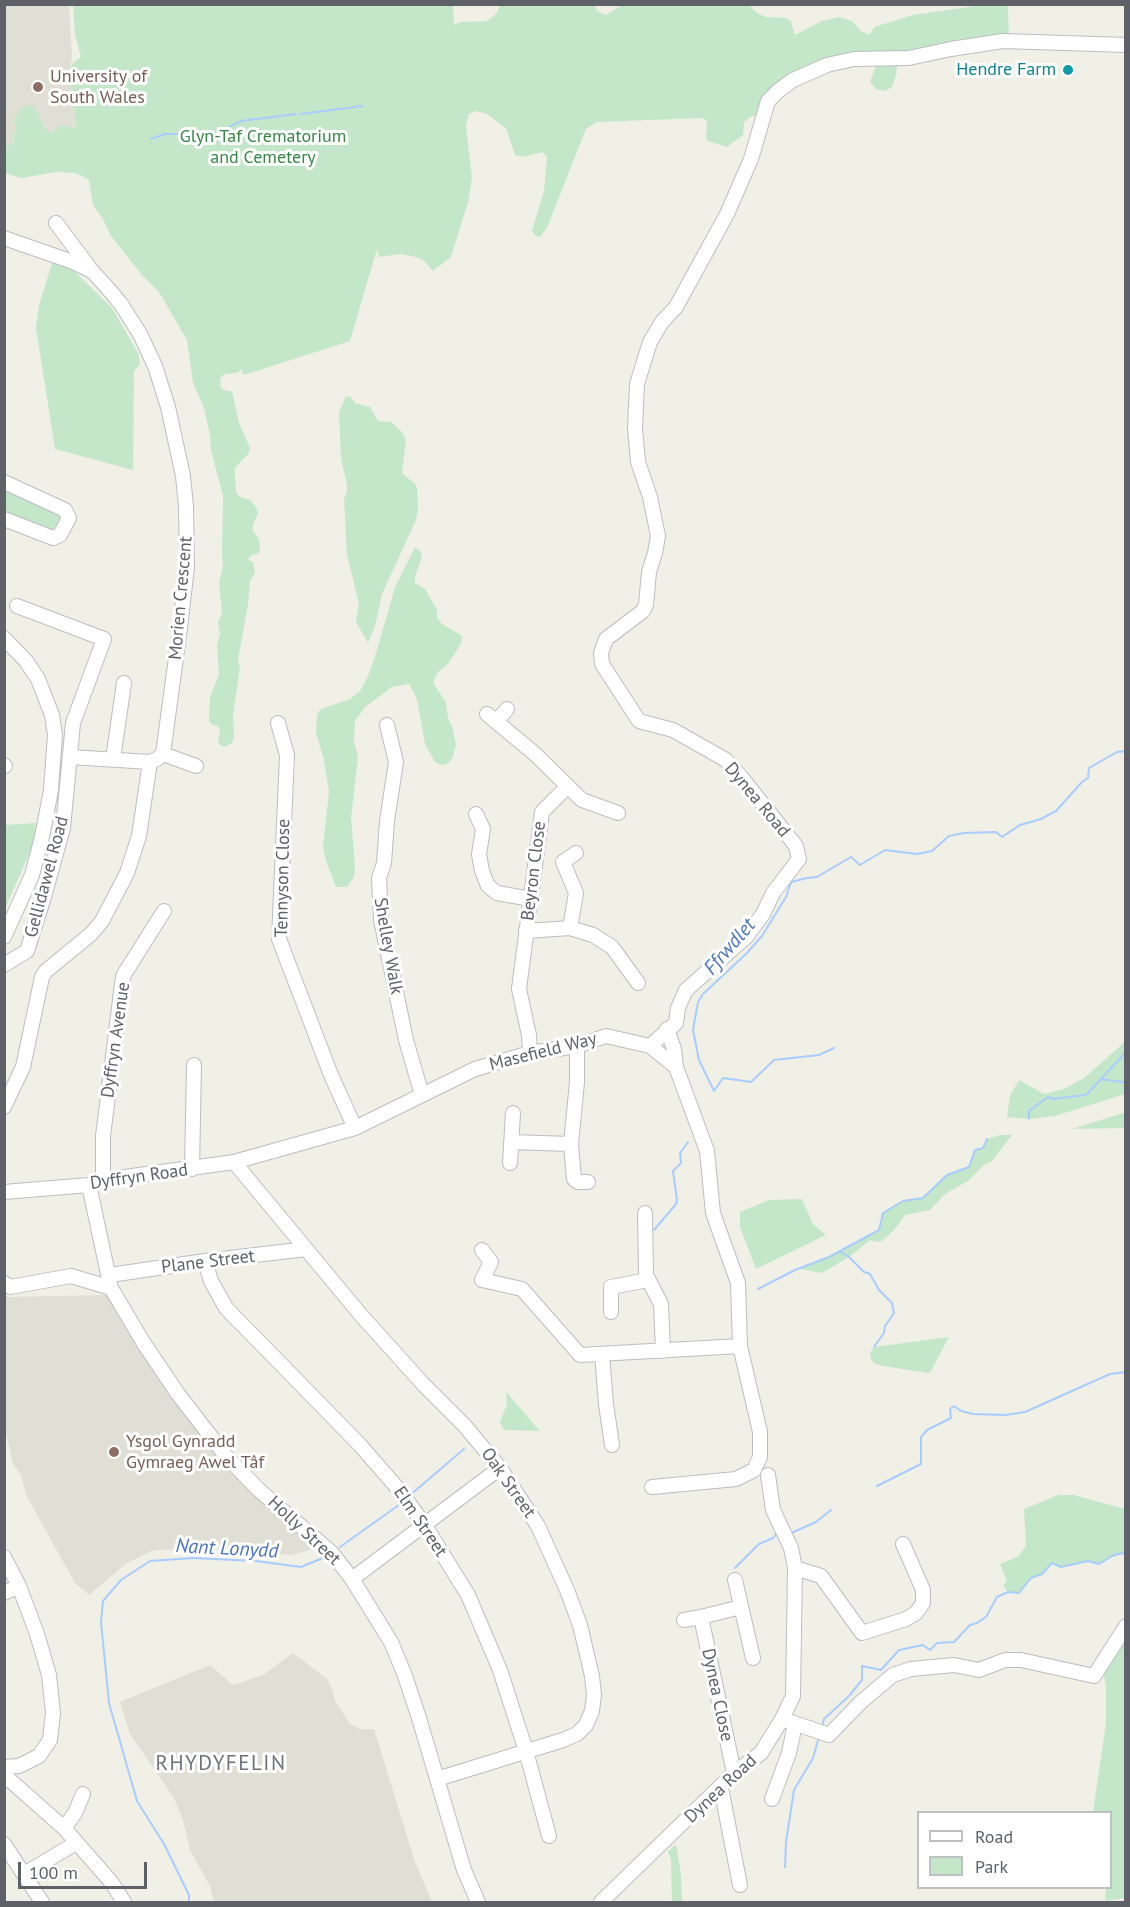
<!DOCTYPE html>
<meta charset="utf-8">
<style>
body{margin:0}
#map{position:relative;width:1130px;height:1907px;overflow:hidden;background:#f0f0e7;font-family:"PT Sans",sans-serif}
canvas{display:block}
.frame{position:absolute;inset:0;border:6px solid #5e6167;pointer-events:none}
.legend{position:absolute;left:917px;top:1811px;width:195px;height:78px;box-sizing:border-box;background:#fff;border:2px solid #bfc0c2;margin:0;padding:8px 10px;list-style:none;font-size:18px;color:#5e6167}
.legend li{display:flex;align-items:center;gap:12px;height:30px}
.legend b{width:30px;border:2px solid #bfc0c2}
.scale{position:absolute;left:18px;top:1862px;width:129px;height:27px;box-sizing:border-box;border:3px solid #5e6167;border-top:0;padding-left:8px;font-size:18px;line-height:21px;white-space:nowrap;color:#5e6167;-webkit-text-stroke:4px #fff;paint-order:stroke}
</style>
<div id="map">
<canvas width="1130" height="1907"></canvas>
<div class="frame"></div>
<ul class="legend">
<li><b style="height:8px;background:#fff"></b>Road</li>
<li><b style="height:16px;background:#c4e7ca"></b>Park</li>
</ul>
<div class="scale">100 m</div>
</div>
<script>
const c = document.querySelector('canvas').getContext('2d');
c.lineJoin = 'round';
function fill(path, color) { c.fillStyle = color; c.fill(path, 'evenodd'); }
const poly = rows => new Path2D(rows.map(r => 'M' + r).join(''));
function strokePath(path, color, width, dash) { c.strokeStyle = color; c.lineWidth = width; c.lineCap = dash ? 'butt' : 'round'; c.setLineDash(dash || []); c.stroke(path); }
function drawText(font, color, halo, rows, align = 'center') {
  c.font = font + ' "PT Sans",sans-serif'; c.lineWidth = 6; c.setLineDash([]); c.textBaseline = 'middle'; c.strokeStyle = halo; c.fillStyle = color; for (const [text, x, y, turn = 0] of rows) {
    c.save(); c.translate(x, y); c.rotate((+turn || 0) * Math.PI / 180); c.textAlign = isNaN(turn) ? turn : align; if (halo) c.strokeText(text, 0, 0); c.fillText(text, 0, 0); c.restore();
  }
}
fill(poly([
 [5,5,69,5,72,57,70,68,76,125,74,128,61,126,53,133,48,132,34,108,16,129,13,136,14,143,5,147],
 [107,1295,173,1395,315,1544,312,1549,291,1555,223,1549,154,1550,127,1563,89,1595,75,1583,26,1495,21,1475,13,1464,4,1423,4,1297],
 [293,1653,327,1679,332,1689,335,1701,350,1724,360,1729,374,1729,415,1862,432,1902,214,1902,210,1886,190,1850,183,1820,174,1798,130,1734,120,1702,210,1665,233,1685,263,1675]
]), '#e0dfd5');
fill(poly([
 [748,4,757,13,766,17,786,18,791,21,795,35,822,21,839,17,852,21,861,31,870,35,874,27,913,15,982,5,1008,5,1009,42,898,58,896,75,892,87,884,91,876,89,870,82,878,59,793,80,763,116,752,116,744,122,743,135,727,147,708,141,706,138,707,121,703,118,597,122,586,129,547,228,540,237,536,236,532,231,544,191,547,157,543,152,523,157,515,155,506,128,487,114,476,111,469,114,466,126,472,178,468,202,451,257,433,271,423,260,412,256,400,254,379,257,377,249,350,341,244,375,241,370,237,373,224,374,220,379,221,388,227,391,232,391,239,423,250,448,249,453,235,468,235,476,236,492,240,497,250,500,256,507,258,514,253,524,253,531,259,539,260,547,259,553,250,556,248,560,253,562,255,573,250,581,248,604,238,660,240,668,233,715,234,738,232,743,227,746,222,746,218,742,220,730,218,726,213,725,209,721,209,715,210,697,219,675,217,645,220,634,218,623,222,612,219,583,223,565,222,555,223,496,211,450,210,435,204,408,193,383,187,340,159,292,142,275,111,236,103,219,93,205,89,180,76,173,56,172,21,178,5,173,5,147,14,143,13,136,16,129,14,120,23,107,28,105,34,108,48,132,53,133,61,125,74,128,76,125,70,68,73,63,81,57,75,35,73,5,453,5,454,25,460,22,487,21,496,14,500,5,594,5,597,11,606,15,622,5],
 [53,260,72,269,112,308,138,353,140,364,134,371,133,470,55,449,36,328,39,305],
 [346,396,351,397,355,403,370,407,378,421,391,422,403,433,406,440,402,473,415,484,417,488,418,508,416,520,382,594,375,626,368,643,356,622,359,604,347,555,344,499,347,492,347,485,341,459,339,412],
 [9,489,58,510,60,517,54,529,48,531,5,514,4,490],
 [415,547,420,551,422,557,415,576,415,583,425,589,437,610,437,618,442,624,462,636,462,641,459,647,448,664,438,672,433,683,446,702,448,718,452,726,456,745,452,759,447,764,441,765,435,762,425,744,417,699,409,684,392,687,365,707,355,721,354,741,358,757,351,818,355,866,354,877,347,887,336,887,326,861,323,846,329,792,324,760,316,733,317,714,321,709,350,699,360,691,368,676,377,650,395,587],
 [36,823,34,843,5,909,5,825],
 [1125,1042,1125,1094,1055,1116,1029,1119,1007,1117,1010,1096,1019,1080,1044,1094,1064,1089,1084,1078],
 [1125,1112,1125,1128,1072,1129,1123,1113],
 [1000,1135,1012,1135,992,1161,984,1165,968,1181,945,1194,930,1210,905,1215,894,1230,882,1241,877,1242,870,1240,849,1257,822,1273,800,1269,829,1257,879,1230,883,1213,903,1201,923,1198,947,1175,968,1167,975,1150,983,1148,987,1139],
 [802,1199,813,1224,826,1235,756,1269,740,1227,740,1212,769,1200],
 [949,1337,931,1371,928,1373,883,1366,874,1363,871,1359,870,1353,874,1347],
 [506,1392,540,1431,504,1430,500,1422,507,1404],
 [1058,1495,1074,1495,1125,1509,1125,1555,1123,1553,1112,1556,1099,1564,1088,1561,1061,1567,1052,1563,1042,1574,1031,1578,1019,1593,1008,1592,1003,1585,1007,1581,1000,1564,1019,1556,1026,1545,1024,1509],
 [1125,1631,1125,1898,1105,1901,1106,1888,1110,1888,1110,1812,1093,1812,1106,1723,1106,1688,1103,1672],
 [676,1844,681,1874,682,1902,672,1902,671,1859,668,1852]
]), '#c4e7ca');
strokePath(poly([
 [301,114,362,106],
 [216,134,241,121,296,114],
 [188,135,210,135],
 [151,139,165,134,183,134],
 [834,1048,819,1055,774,1060,751,1082,723,1078,714,1091,699,1060,693,1030,698,1002,703,994,746,954,762,936,786,897,791,882,807,878,817,877,851,857,860,865,885,850,917,854,932,851,949,836,964,833,996,832,1002,837,1020,825,1041,819,1056,811,1082,782,1088,778,1089,768,1117,752,1126,751],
 [1100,1079,1123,1082,1126,1080],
 [1029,1119,1029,1111,1048,1097,1053,1099,1086,1095,1126,1052],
 [654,1230,676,1204,677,1200,673,1171,681,1163,680,1153,688,1142],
 [841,1252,849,1257,864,1272,870,1274,879,1290,892,1303,894,1313,885,1326,884,1333,874,1347],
 [758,1289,795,1270,829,1257,879,1230,883,1213,903,1201,923,1198,947,1175,969,1167,975,1150,983,1148,987,1139],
 [877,1486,921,1464,921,1437,927,1430,951,1418,950,1409,954,1406,961,1411,973,1414,1005,1415,1025,1412,1110,1374,1126,1372],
 [409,1496,464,1449],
 [789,1534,816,1522,831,1510],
 [340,1547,403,1502],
 [735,1568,759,1544,773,1538,777,1533],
 [822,1726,824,1719,849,1696,862,1680,862,1666,881,1670,899,1650,923,1645,930,1650,937,1643,954,1642,970,1625,977,1623,986,1617,997,1597,1008,1592,1019,1593,1031,1578,1042,1574,1052,1563,1061,1567,1088,1561,1099,1564,1112,1556,1123,1553,1126,1555],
 [785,1867,786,1842,794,1790,813,1758,819,1737],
 [189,1902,189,1895,164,1844,137,1801,109,1703,101,1622,103,1601,121,1580,150,1561,193,1558,256,1561,301,1567,323,1558]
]), '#a9ccfe', 2);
const minor = poly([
 [56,223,89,267],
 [4,238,73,262,92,271,105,285,121,304,140,334,155,366,168,407,183,476,186,506,187,567,180,628,163,754],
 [4,482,65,510,69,518,60,535,53,538,4,519],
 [4,638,26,661,38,679,52,715,55,735,51,790,42,837,32,875,4,937],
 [487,714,535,754,582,800,618,813],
 [497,721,507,709],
 [278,723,287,755,279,939,331,1075,355,1128],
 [387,725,396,762,387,821,384,863,379,878,381,920,406,1040,422,1095],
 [70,757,150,762,157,759,163,754,196,766],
 [113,759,124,683],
 [4,765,5,766],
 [476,814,483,829,479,854,482,871,488,886,497,893,531,899],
 [570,928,576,893,563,862,576,853],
 [526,931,570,928,593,935,612,947,638,983],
 [4,965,27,951,44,897,63,828,73,723,104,639,17,606],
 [667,1029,674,1049,676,1067],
 [577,1046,577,1082,571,1144,574,1179,578,1182,588,1182],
 [650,1046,676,1023,678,1008,686,990,746,937,763,914,773,893,799,859,796,846,742,778,726,760,673,730,639,721,602,664,601,653,606,639,643,611,646,605,649,572,655,553,658,536,650,497,638,462,635,428,637,384,650,342,662,322,676,307,727,214,751,159,768,101,778,91,793,80,827,65,854,59,909,58,951,49,1003,41,1126,45],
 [530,1053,529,1035,519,989,542,812,568,786],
 [4,1107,23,1067,42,977,46,971,91,934,102,921,127,873,139,836,150,762],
 [511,1142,571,1144],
 [234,1162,360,1314,423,1384,464,1425,500,1468,538,1526,567,1590,580,1625,592,1676,594,1695,592,1711,586,1725,577,1734,563,1740,437,1779],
 [510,1163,513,1113],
 [192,1169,194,1065],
 [103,1180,103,1136,123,976,164,911],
 [89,1185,111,1288,143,1342,178,1394,226,1456,259,1490,332,1553,352,1579,391,1642,404,1673,419,1718,464,1870,478,1902],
 [4,1192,89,1185,103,1180,234,1162,355,1128,475,1069,530,1053,577,1046,606,1036,650,1046,676,1067,707,1151,713,1213,738,1283,740,1346,760,1432,760,1457,754,1470,736,1479,652,1487],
 [645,1213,646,1275,661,1304,663,1351],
 [482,1250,491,1262,482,1280,522,1289,580,1355,740,1346],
 [205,1261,211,1281,226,1308,360,1445,400,1491,424,1524,468,1595,500,1670,526,1751,549,1836],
 [110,1275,205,1261,306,1249],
 [4,1283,10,1287,71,1276,111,1288],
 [611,1312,611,1287,648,1280],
 [602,1354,606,1404,612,1445],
 [4,1557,19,1586,37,1634,49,1675,53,1713,50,1740,39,1756,19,1766,4,1767],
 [795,1568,821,1576,862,1633,906,1619,916,1613,923,1603,923,1590,903,1544],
 [352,1579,500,1468],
 [735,1580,753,1658],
 [4,1593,19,1586],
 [684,1620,701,1617],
 [782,1719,829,1735,861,1702,893,1675,911,1669,954,1665,979,1670,1005,1660,1021,1660,1094,1676,1126,1626],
 [734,1773,701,1617,741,1607],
 [4,1775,64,1828,112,1883,124,1902],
 [721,1788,740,1885],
 [772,1799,789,1753,795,1724],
 [64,1828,75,1813,83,1794],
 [4,1844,42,1902],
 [24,1874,76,1843],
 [601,1902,734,1773,761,1753,782,1719,793,1696,795,1568,791,1548,773,1510,768,1475]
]);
strokePath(minor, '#bbbdc2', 16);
strokePath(minor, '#fff', 14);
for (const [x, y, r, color] of [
 [1068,70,6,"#0f9aa8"],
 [38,87,6,"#8d6e63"],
 [114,1452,6,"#8d6e63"]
]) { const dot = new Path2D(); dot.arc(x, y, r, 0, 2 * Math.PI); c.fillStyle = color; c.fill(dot); strokePath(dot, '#fff', 2); }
drawText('18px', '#0d838f', '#fff', [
 ["Hendre Farm",1056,70]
], 'right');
drawText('18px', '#785e54', '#fff', [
 ["University of",50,77],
 ["South Wales",50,98],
 ["Ysgol Gynradd",126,1442],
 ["Gymraeg Awel Tâf",126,1463]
], 'left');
drawText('18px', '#368646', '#fff', [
 ["Glyn-Taf Crematorium",263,137],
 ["and Cemetery",263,158]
]);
drawText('18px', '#5e6167', '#fff', [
 ["Morien Crescent",181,598,-85],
 ["Dynea Road",757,800,50],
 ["Beyron Close",534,871,-83],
 ["Gellidawel Road",47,877,-75],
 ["Tennyson Close",283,878,-89],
 ["Shelley Walk",388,946,80],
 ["Dyffryn Avenue",116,1040,-82],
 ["Masefield Way",543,1052,-14],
 ["Dyffryn Road",139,1177,-8],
 ["Plane Street",208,1262,-7],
 ["Oak Street",508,1483,55],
 ["Elm Street",420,1522,56],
 ["Holly Street",304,1531,43],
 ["Dynea Close",717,1695,78],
 ["Dynea Road",721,1789,-43]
]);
drawText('italic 20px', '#4a73c4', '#fff', [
 ["Ffrwdlet",730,947,-49],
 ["Nant Lonydd",227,1549,3]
]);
c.letterSpacing = '1.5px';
drawText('21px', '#6f7379', '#fff', [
 ["RHYDYFELIN",221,1764]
]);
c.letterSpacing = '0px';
</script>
